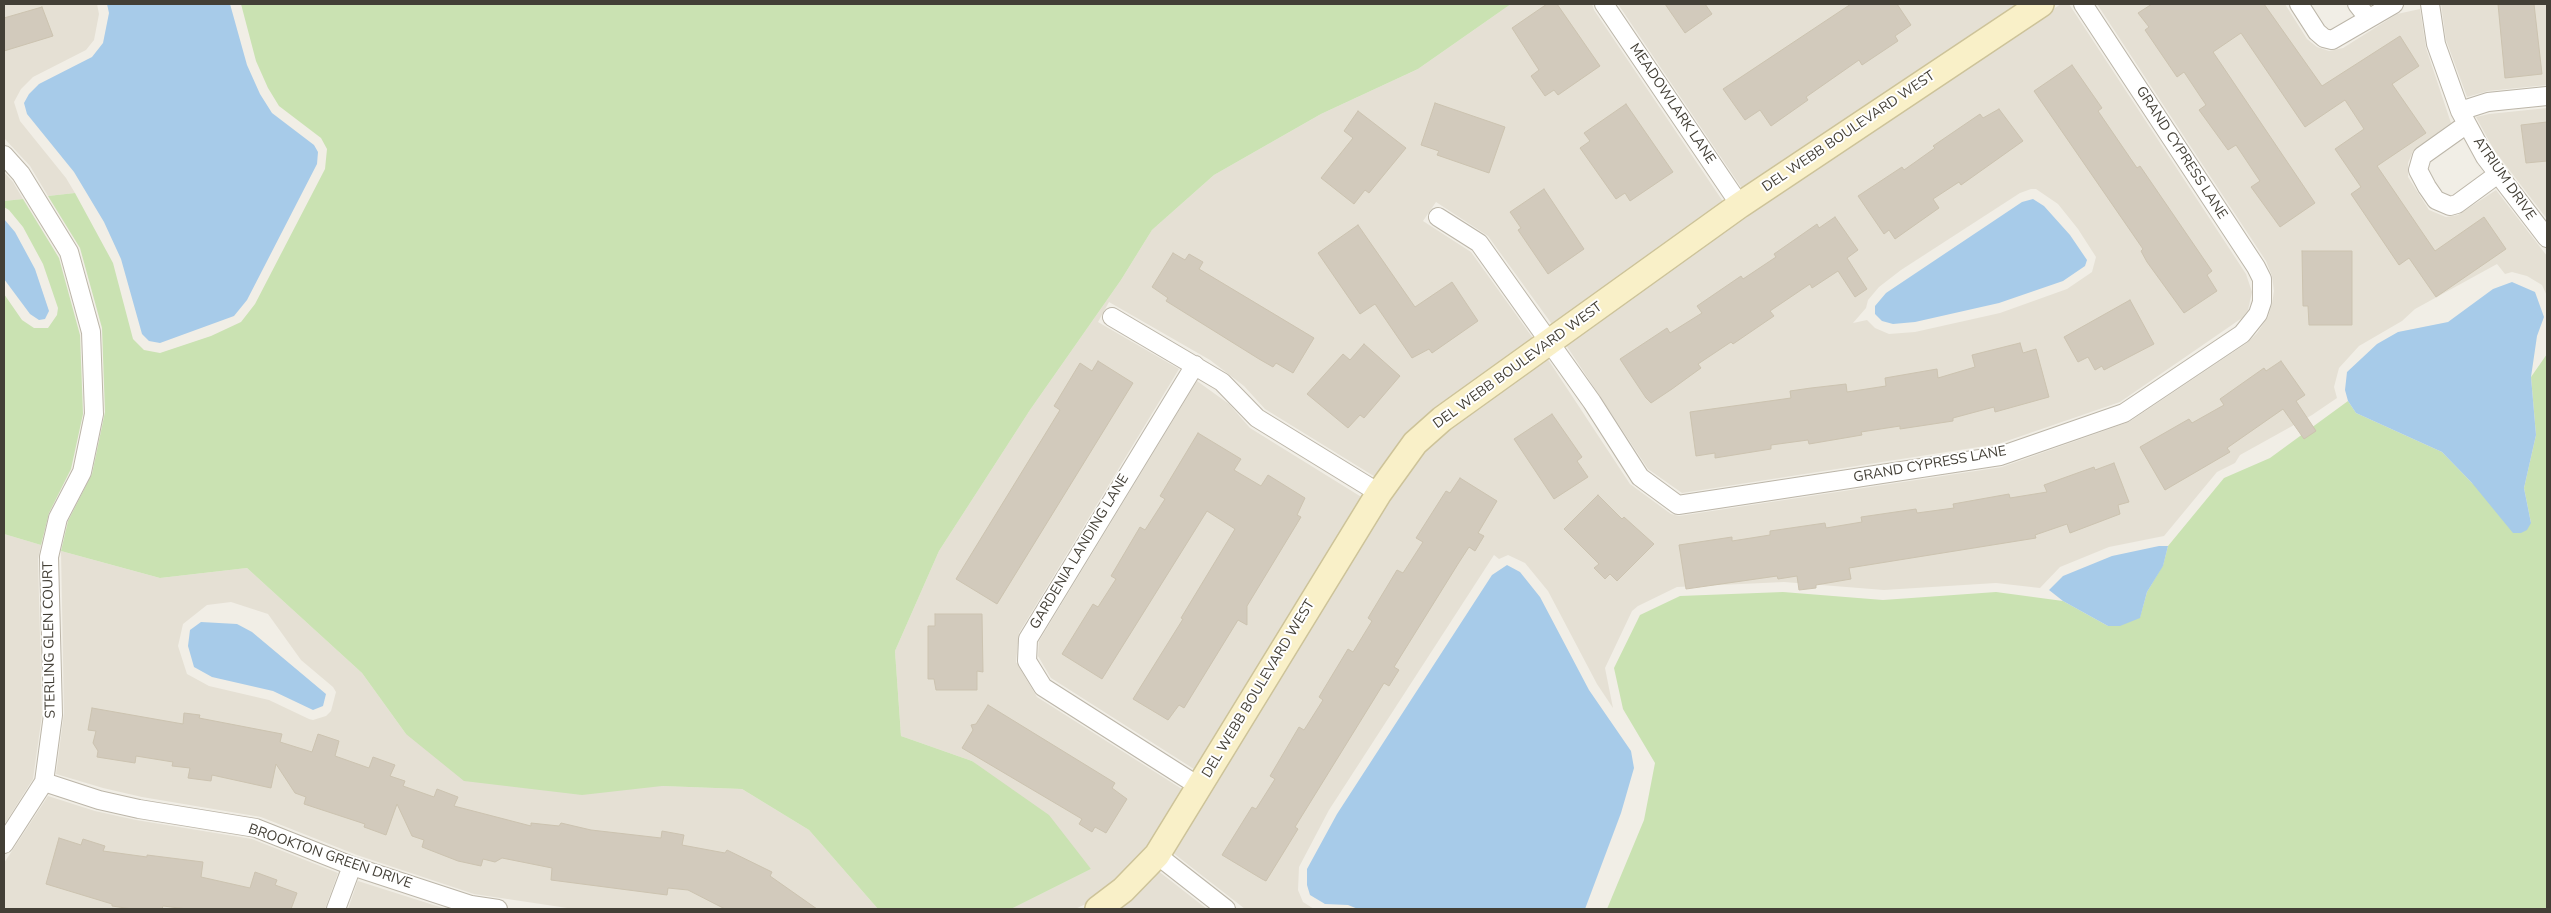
<!DOCTYPE html>
<style>
body{margin:0}
#map{position:relative;width:2551px;height:913px;overflow:hidden;background:#f1eee6;font-family:"Nunito Sans",sans-serif}
canvas{display:block}
.frame{position:absolute;inset:0;border:5px solid #433f36;pointer-events:none}
</style>
<div id="map">
<canvas width="2551" height="913"></canvas>
<div class="frame"></div>
</div>
<script>
const c = document.querySelector('canvas').getContext('2d');
c.lineJoin = 'round';
function fill(path, color) { c.fillStyle = color; c.fill(path, 'evenodd'); }
const poly = rows => new Path2D(rows.map(r => 'M' + r).join(''));
function strokePath(path, color, width, dash) { c.strokeStyle = color; c.lineWidth = width; c.lineCap = dash ? 'butt' : 'round'; c.setLineDash(dash || []); c.stroke(path); }
function drawText(font, color, halo, rows, align = 'center') {
  c.font = font + ' "Nunito Sans",sans-serif'; c.lineWidth = 4; c.setLineDash([]); c.textBaseline = 'middle'; c.strokeStyle = halo; c.fillStyle = color; for (const [text, x, y, turn = 0] of rows) {
    c.save(); c.translate(x, y); c.rotate((+turn || 0) * Math.PI / 180); c.textAlign = isNaN(turn) ? turn : align; if (halo) c.strokeText(text, 0, 0); c.fillText(text, 0, 0); c.restore();
  }
}
fill(poly([
 [4,4,97,4,99,14,94,40,86,50,33,77,21,89,14,102,20,121,66,178,75,193,48,196,30,166,4,138],
 [1511,4,1592,4,1594,10,1724,203,1554,327,1488,236,1436,202,1423,221,1471,252,1535,341,1377,478,1265,409,1244,386,1210,360,1109,302,1098,322,1179,369,1019,633,1016,662,1037,697,1185,791,1149,849,1117,881,1088,903,1075,909,1011,909,1091,869,972,761,901,736,895,651,939,551,1030,410,1121,280,1152,230,1214,175,1321,114,1418,69],
 [1618,4,2022,4,1743,190],
 [2061,4,2069,4,2246,274,2252,292,2248,310,2242,318,2120,402,1998,444,1682,493,1648,469,1566,345,1736,221],
 [2031,189,2036,189,2058,204,2078,229,2096,257,2092,272,2067,289,2000,313,1915,332,1889,334,1875,328,1867,320,1853,323,1866,308,1868,300,1879,287,1901,270,2020,193],
 [2097,4,2285,4,2307,39,2317,47,2329,51,2343,48,2397,14,2420,9,2426,48,2451,123,2413,151,2408,163,2408,177,2429,210,2446,217,2458,215,2496,190,2547,256,2547,296,2542,285,2527,276,2512,272,2505,274,2497,264,2415,309,2402,321,2359,346,2339,368,2334,387,2337,398,2312,415,2240,455,2235,463,2217,472,2164,536,2109,547,2060,567,2040,588,1996,583,1884,590,1784,582,1677,587,1638,606,1632,611,1605,668,1613,708,1597,684,1548,591,1525,563,1508,555,1499,559,1494,555,1329,810,1299,867,1298,890,1303,902,1314,909,1245,909,1172,852,1387,499,1423,451,1448,428,1547,358,1630,484,1671,514,1679,516,2002,467,2129,422,2247,343,2257,333,2268,317,2272,304,2274,291,2272,276,2266,261],
 [2441,4,2547,4,2547,85,2488,91,2467,97,2446,40],
 [2547,108,2547,219,2494,150,2476,117,2489,114],
 [4,172,13,182,23,199,4,201],
 [1197,381,1229,404,1250,428,1363,498,1197,771,1051,678,1038,656,1039,641],
 [4,534,41,545,38,559,42,715,33,779,4,825],
 [61,551,160,578,247,568,362,673,406,734,662,786,742,789,809,830,878,909,574,909,474,894,357,855,261,817,142,797,103,788,56,774,64,713],
 [231,602,268,614,301,660,333,687,336,692,331,711,326,716,313,720,309,719,269,700,209,686,187,674,178,646,183,624,207,605],
 [48,796,95,811,136,820,252,839,338,873,325,909,4,909,4,863],
 [1157,870,1207,909,1116,909],
 [358,880,358,881,446,909,348,909]
]), '#e5e0d4');
fill(poly([
 [241,4,1511,4,1418,69,1321,114,1214,175,1152,230,1121,280,1030,410,939,551,895,651,901,736,972,761,1049,815,1091,869,1011,909,878,909,809,830,742,789,662,786,582,795,464,781,406,734,362,673,247,568,160,578,61,551,68,521,92,474,105,412,102,328,80,248,48,196,75,193,113,263,133,339,144,350,160,353,211,336,241,322,255,304,325,169,327,149,321,138,279,106,268,88,256,61],
 [23,199,59,258,80,335,83,414,71,469,49,513,41,545,4,534,4,294,22,320,34,328,48,328,57,315,58,308,43,264,23,227,9,210,4,207,4,201],
 [2547,354,2547,909,1607,909,1644,820,1655,763,1623,709,1614,668,1640,615,1680,596,1783,592,1883,600,1996,592,2063,601,2108,626,2140,617,2147,592,2163,565,2168,546,2224,478,2270,458,2348,401,2356,413,2442,452,2472,483,2531,523,2524,488,2536,435,2531,377]
]), '#cae2b2');
fill(poly([
 [107,4,230,4,247,65,260,94,272,113,314,145,318,152,317,164,247,300,234,316,160,343,149,341,142,334,121,259,104,222,74,172,27,114,24,103,29,94,39,84,92,57,103,43,109,13],
 [2033,199,2044,206,2070,235,2087,260,2085,266,2063,281,1999,303,1915,322,1893,324,1882,321,1875,314,1875,306,1886,293,2022,202],
 [4,219,15,232,35,269,49,311,45,319,39,320,30,314,4,279],
 [2512,282,2535,292,2544,317,2537,336,2531,377,2536,435,2524,488,2531,523,2527,530,2521,533,2513,533,2472,483,2442,452,2356,413,2348,401,2345,390,2347,372,2377,344,2398,332,2448,322,2493,289],
 [2159,546,2168,546,2163,566,2147,592,2140,618,2120,626,2108,626,2063,601,2049,590,2063,576,2112,556],
 [1507,565,1520,572,1540,597,1589,690,1631,751,1634,768,1621,813,1585,909,1358,909,1348,905,1325,904,1310,895,1307,885,1307,869,1337,814,1492,575],
 [201,622,237,624,252,632,326,694,323,706,313,710,273,691,212,677,194,667,188,646,190,630]
]), '#a7cbe9');
const building = poly([
 [1547,4,1557,4,1600,66,1558,95,1554,90,1545,96,1531,76,1539,70,1512,28,1547,4],
 [1665,4,1705,4,1712,14,1685,33,1665,4],
 [1851,4,1897,4,1911,25,1895,36,1898,41,1862,65,1859,60,1806,97,1808,100,1771,126,1760,110,1745,120,1723,89,1851,4],
 [2152,4,2264,4,2322,86,2400,36,2419,66,2392,84,2426,133,2377,166,2435,251,2484,217,2506,249,2436,297,2409,258,2399,265,2351,194,2361,187,2335,149,2364,129,2345,100,2305,127,2241,33,2213,52,2315,203,2280,227,2251,187,2260,181,2236,145,2228,150,2199,110,2206,105,2184,72,2177,77,2145,30,2149,27,2138,13,2152,4],
 [2498,4,2534,4,2542,74,2505,78,2498,4],
 [42,7,53,36,4,51,4,18,42,7],
 [2072,65,2102,108,2098,111,2137,168,2140,166,2212,271,2207,275,2217,291,2184,313,2147,262,2141,251,2143,249,2034,91,2072,65],
 [1435,103,1505,127,1489,173,1437,155,1439,151,1421,145,1435,103],
 [1626,104,1673,172,1630,201,1625,193,1616,199,1580,148,1590,141,1584,133,1626,104],
 [1999,109,2023,141,1961,185,1959,182,1933,199,1939,208,1895,239,1889,230,1884,234,1858,196,1902,167,1904,170,1935,148,1933,146,1980,114,1983,118,1999,109],
 [1358,111,1406,148,1369,193,1365,190,1354,204,1321,178,1353,138,1344,131,1358,111],
 [2547,122,2547,161,2526,163,2521,125,2547,122],
 [1544,189,1584,249,1548,274,1518,230,1521,228,1510,212,1544,189],
 [1835,217,1858,250,1847,258,1867,289,1855,297,1838,271,1812,288,1810,284,1770,311,1774,316,1733,344,1731,342,1698,364,1701,368,1672,389,1651,403,1646,398,1620,359,1667,328,1670,333,1702,313,1697,306,1741,276,1743,279,1776,257,1774,254,1817,224,1819,228,1835,217],
 [1358,225,1415,307,1452,282,1478,321,1432,353,1429,349,1412,358,1375,304,1360,314,1318,253,1358,225],
 [2302,251,2352,251,2352,325,2309,325,2308,306,2303,306,2302,251],
 [1173,253,1185,260,1189,254,1203,262,1199,269,1314,338,1293,373,1276,363,1273,367,1259,359,1166,301,1168,298,1152,287,1173,253],
 [2130,300,2154,344,2104,370,2102,366,2095,370,2088,357,2078,362,2064,337,2130,300],
 [2020,343,2023,353,2036,349,2049,397,1995,412,1994,407,1953,418,1953,421,1900,429,1900,426,1861,432,1862,435,1809,444,1808,440,1771,445,1771,449,1715,458,1715,453,1696,456,1690,412,1791,398,1790,391,1811,388,1846,384,1847,392,1886,386,1885,378,1937,369,1938,378,1975,367,1972,355,2020,343],
 [1364,344,1400,376,1364,418,1360,415,1348,428,1307,394,1343,354,1350,360,1364,344],
 [1098,361,1133,383,997,604,956,579,1060,410,1054,406,1080,363,1092,371,1098,361],
 [2281,361,2305,395,2296,401,2316,431,2304,439,2283,409,2227,448,2230,452,2165,490,2140,447,2189,419,2192,423,2224,405,2220,399,2264,368,2266,371,2281,361],
 [1552,414,1582,457,1577,461,1588,477,1554,499,1514,439,1552,414],
 [1198,433,1241,459,1234,470,1261,486,1268,475,1305,498,1297,515,1301,517,1247,606,1247,625,1238,620,1184,708,1179,705,1168,720,1133,699,1183,619,1181,618,1235,529,1207,511,1102,679,1062,654,1093,604,1098,607,1116,579,1111,576,1140,527,1145,530,1165,499,1160,496,1198,433],
 [2114,463,2129,502,2118,505,2120,514,2070,533,2067,524,2035,535,2036,538,1849,568,1851,579,1816,585,1816,588,1799,590,1797,576,1778,579,1777,576,1686,589,1679,545,1732,537,1732,541,1770,535,1770,531,1825,523,1826,528,1862,522,1861,517,1916,509,1917,513,1954,508,1953,504,2009,494,2010,498,2047,492,2044,485,2094,467,2095,470,2114,463],
 [1460,478,1497,501,1478,533,1484,536,1475,551,1469,547,1458,564,1394,667,1399,670,1389,686,1384,683,1295,827,1298,829,1266,881,1262,879,1222,855,1252,807,1256,809,1275,779,1270,776,1299,727,1304,730,1323,700,1319,697,1348,649,1353,652,1372,621,1368,618,1397,570,1403,573,1423,542,1416,538,1446,491,1450,493,1460,478],
 [1598,495,1622,519,1624,517,1654,544,1617,581,1610,574,1605,579,1594,568,1599,564,1564,529,1598,495],
 [935,614,982,614,983,672,977,671,977,690,936,690,934,679,928,679,928,626,935,626,935,614],
 [988,705,1115,783,1112,788,1127,799,1106,833,1095,827,1092,832,1079,824,1082,819,962,748,973,730,971,725,976,724,988,705],
 [92,708,183,724,184,713,200,715,199,718,282,734,280,742,312,752,318,734,339,741,335,756,369,768,373,757,395,765,390,776,405,781,403,786,434,797,437,789,458,797,454,806,531,826,531,823,559,826,561,823,591,830,661,838,662,831,684,835,682,845,725,853,727,850,772,872,770,876,817,909,725,909,688,890,668,888,667,895,551,880,552,868,502,858,495,862,483,859,481,866,458,861,422,847,424,840,412,836,397,804,386,835,364,827,365,824,304,804,306,797,295,793,276,764,271,788,212,775,211,781,188,778,190,768,172,766,173,762,136,756,135,763,97,757,98,751,93,743,96,731,88,730,92,708],
 [59,838,81,845,83,839,105,846,103,851,147,857,147,855,203,862,201,877,250,888,255,872,277,880,275,885,297,893,291,909,187,909,163,906,162,909,132,909,112,906,112,904,46,884,59,838]
]);
fill(building, '#d2cabc');
strokePath(building, '#ccc3b0', 1);
const street = poly([
 [1604,4,1740,205],
 [2299,4,2317,32,2324,38,2332,40,2394,4],
 [2357,4,2368,18],
 [2430,4,2436,44,2460,111,2485,157,2547,238],
 [2460,111,2488,102,2547,96],
 [2467,124,2422,156,2418,170,2427,187,2436,200,2450,206,2457,204,2498,174],
 [4,155,21,174,69,252,91,332,94,414,82,472,58,518,49,557,53,715,44,782,4,844],
 [1438,217,1479,243,1592,402,1640,477,1678,505,2000,456,2124,413,2242,334,2258,314,2262,302,2262,279,2256,267,2083,4],
 [1112,317,1222,382,1257,418,1379,493],
 [1195,365,1028,639,1027,661,1043,687,1200,787],
 [44,782,99,800,139,809,256,828,352,866,471,905,498,909],
 [1157,855,1226,909],
 [336,909,352,866]
]);
const secondary = poly([
 [1098,909,1123,890,1157,855,1379,493,1415,443,1442,419,1740,205,2041,4]
]);
strokePath(street, '#bcb6a9', 20);
strokePath(secondary, '#cdc399', 28);
strokePath(street, '#fff', 18);
strokePath(secondary, '#f9f0c8', 25);
drawText('14px', '#433f36', '#fff', [
 ["MEADOWLARK LANE",1672,104,56],
 ["DEL WEBB BOULEVARD WEST",1849,132,-34],
 ["GRAND CYPRESS LANE",2181,153,57],
 ["ATRIUM DRIVE",2504,179,55],
 ["DEL WEBB BOULEVARD WEST",1518,366,-36],
 ["GRAND CYPRESS LANE",1930,465,-10],
 ["GARDENIA LANDING LANE",1080,552,-59],
 ["STERLING GLEN COURT",50,640,-91],
 ["DEL WEBB BOULEVARD WEST",1259,689,-59],
 ["BROOKTON GREEN DRIVE",330,857,19]
]);
</script>
